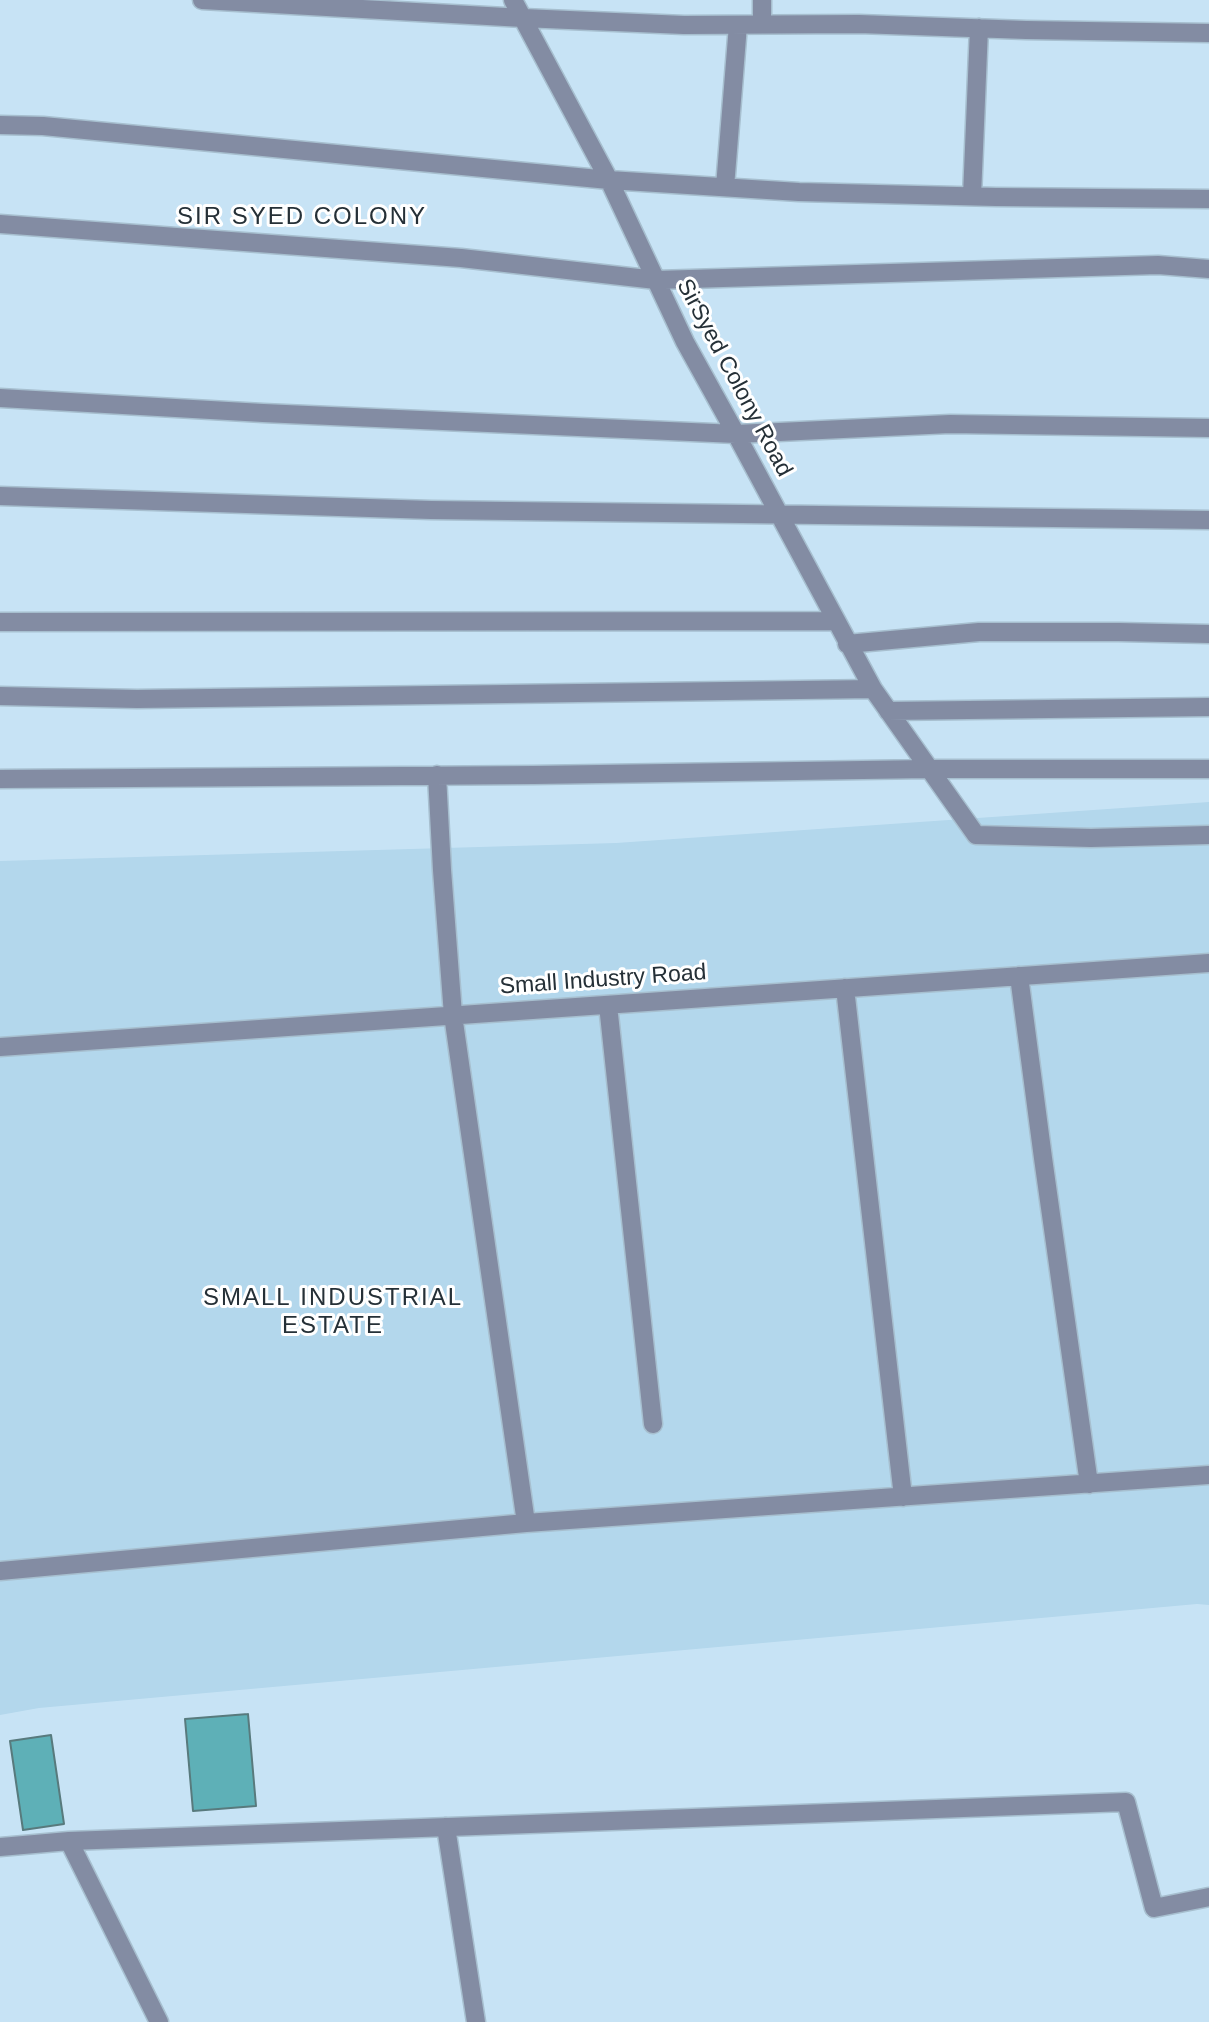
<!DOCTYPE html>
<style>
body{margin:0}
canvas{display:block;background:#c7e3f5}
</style>
<canvas width="1209" height="2022"></canvas>
<script>
const c = document.querySelector('canvas').getContext('2d');
c.lineJoin = 'round';
function fill(path, color) { c.fillStyle = color; c.fill(path, 'evenodd'); }
const poly = rows => new Path2D(rows.map(r => 'M' + r).join(''));
function strokePath(path, color, width, dash) { c.strokeStyle = color; c.lineWidth = width; c.lineCap = dash ? 'butt' : 'round'; c.setLineDash(dash || []); c.stroke(path); }
function drawText(font, color, halo, rows, align = 'center') {
  c.font = font + ' Helvetica,sans-serif'; c.lineWidth = 6; c.setLineDash([]); c.textBaseline = 'middle'; c.strokeStyle = halo; c.fillStyle = color; for (const [text, x, y, turn = 0] of rows) {
    c.save(); c.translate(x, y); c.rotate((+turn || 0) * Math.PI / 180); c.textAlign = isNaN(turn) ? turn : align; if (halo) c.strokeText(text, 0, 0); c.fillText(text, 0, 0); c.restore();
  }
}
fill(poly([
 [1209,802,1209,1605,1197,1604,39,1708,0,1715,0,861,616,843]
]), '#b3d7ec');
const building = poly([
 [248,1714,256,1806,193,1811,185,1719,248,1714],
 [51,1735,64,1824,23,1830,10,1741,51,1735]
]);
fill(building, '#5eb0b7');
strokePath(building, '#587a7d', 2);
const minor = poly([
 [202,0,523,18,684,25,859,24,1026,30,1209,33],
 [513,0,609,180,685,342,736,434,873,689,976,835,1091,838,1209,835],
 [762,0,762,24],
 [0,125,43,126,609,180,799,192,996,197,1209,199],
 [725,187,738,25],
 [972,196,979,28],
 [0,224,461,258,656,280,1158,265,1209,269],
 [0,398,263,413,736,434,950,424,1209,428],
 [0,496,431,510,1209,520],
 [0,622,835,621],
 [847,644,979,632,1119,632,1209,634],
 [0,696,137,699,873,689],
 [888,711,1209,707],
 [437,775,442,870,453,1015,526,1523],
 [0,779,534,775,928,769,1209,769],
 [1019,976,1043,1158,1089,1484],
 [845,988,903,1497],
 [608,1005,653,1424],
 [0,1047,1209,963],
 [0,1571,526,1523,1209,1475],
 [446,1827,476,2022],
 [69,1841,159,2022],
 [0,1847,69,1841,1126,1802,1154,1908,1209,1897]
]);
strokePath(minor, '#a7bfcf', 21);
strokePath(minor, '#838ca3', 18);
drawText('23px', '#253037', '#fff', [
 ["SirSyed Colony Road",734,378,62],
 ["Small Industry Road",603,980,-4]
]);
c.letterSpacing = '2px';
drawText('24px', '#253037', '#fff', [
 ["SIR SYED COLONY",302,217],
 ["SMALL INDUSTRIAL",333,1298],
 ["ESTATE",333,1326]
]);
c.letterSpacing = '0px';
</script>
